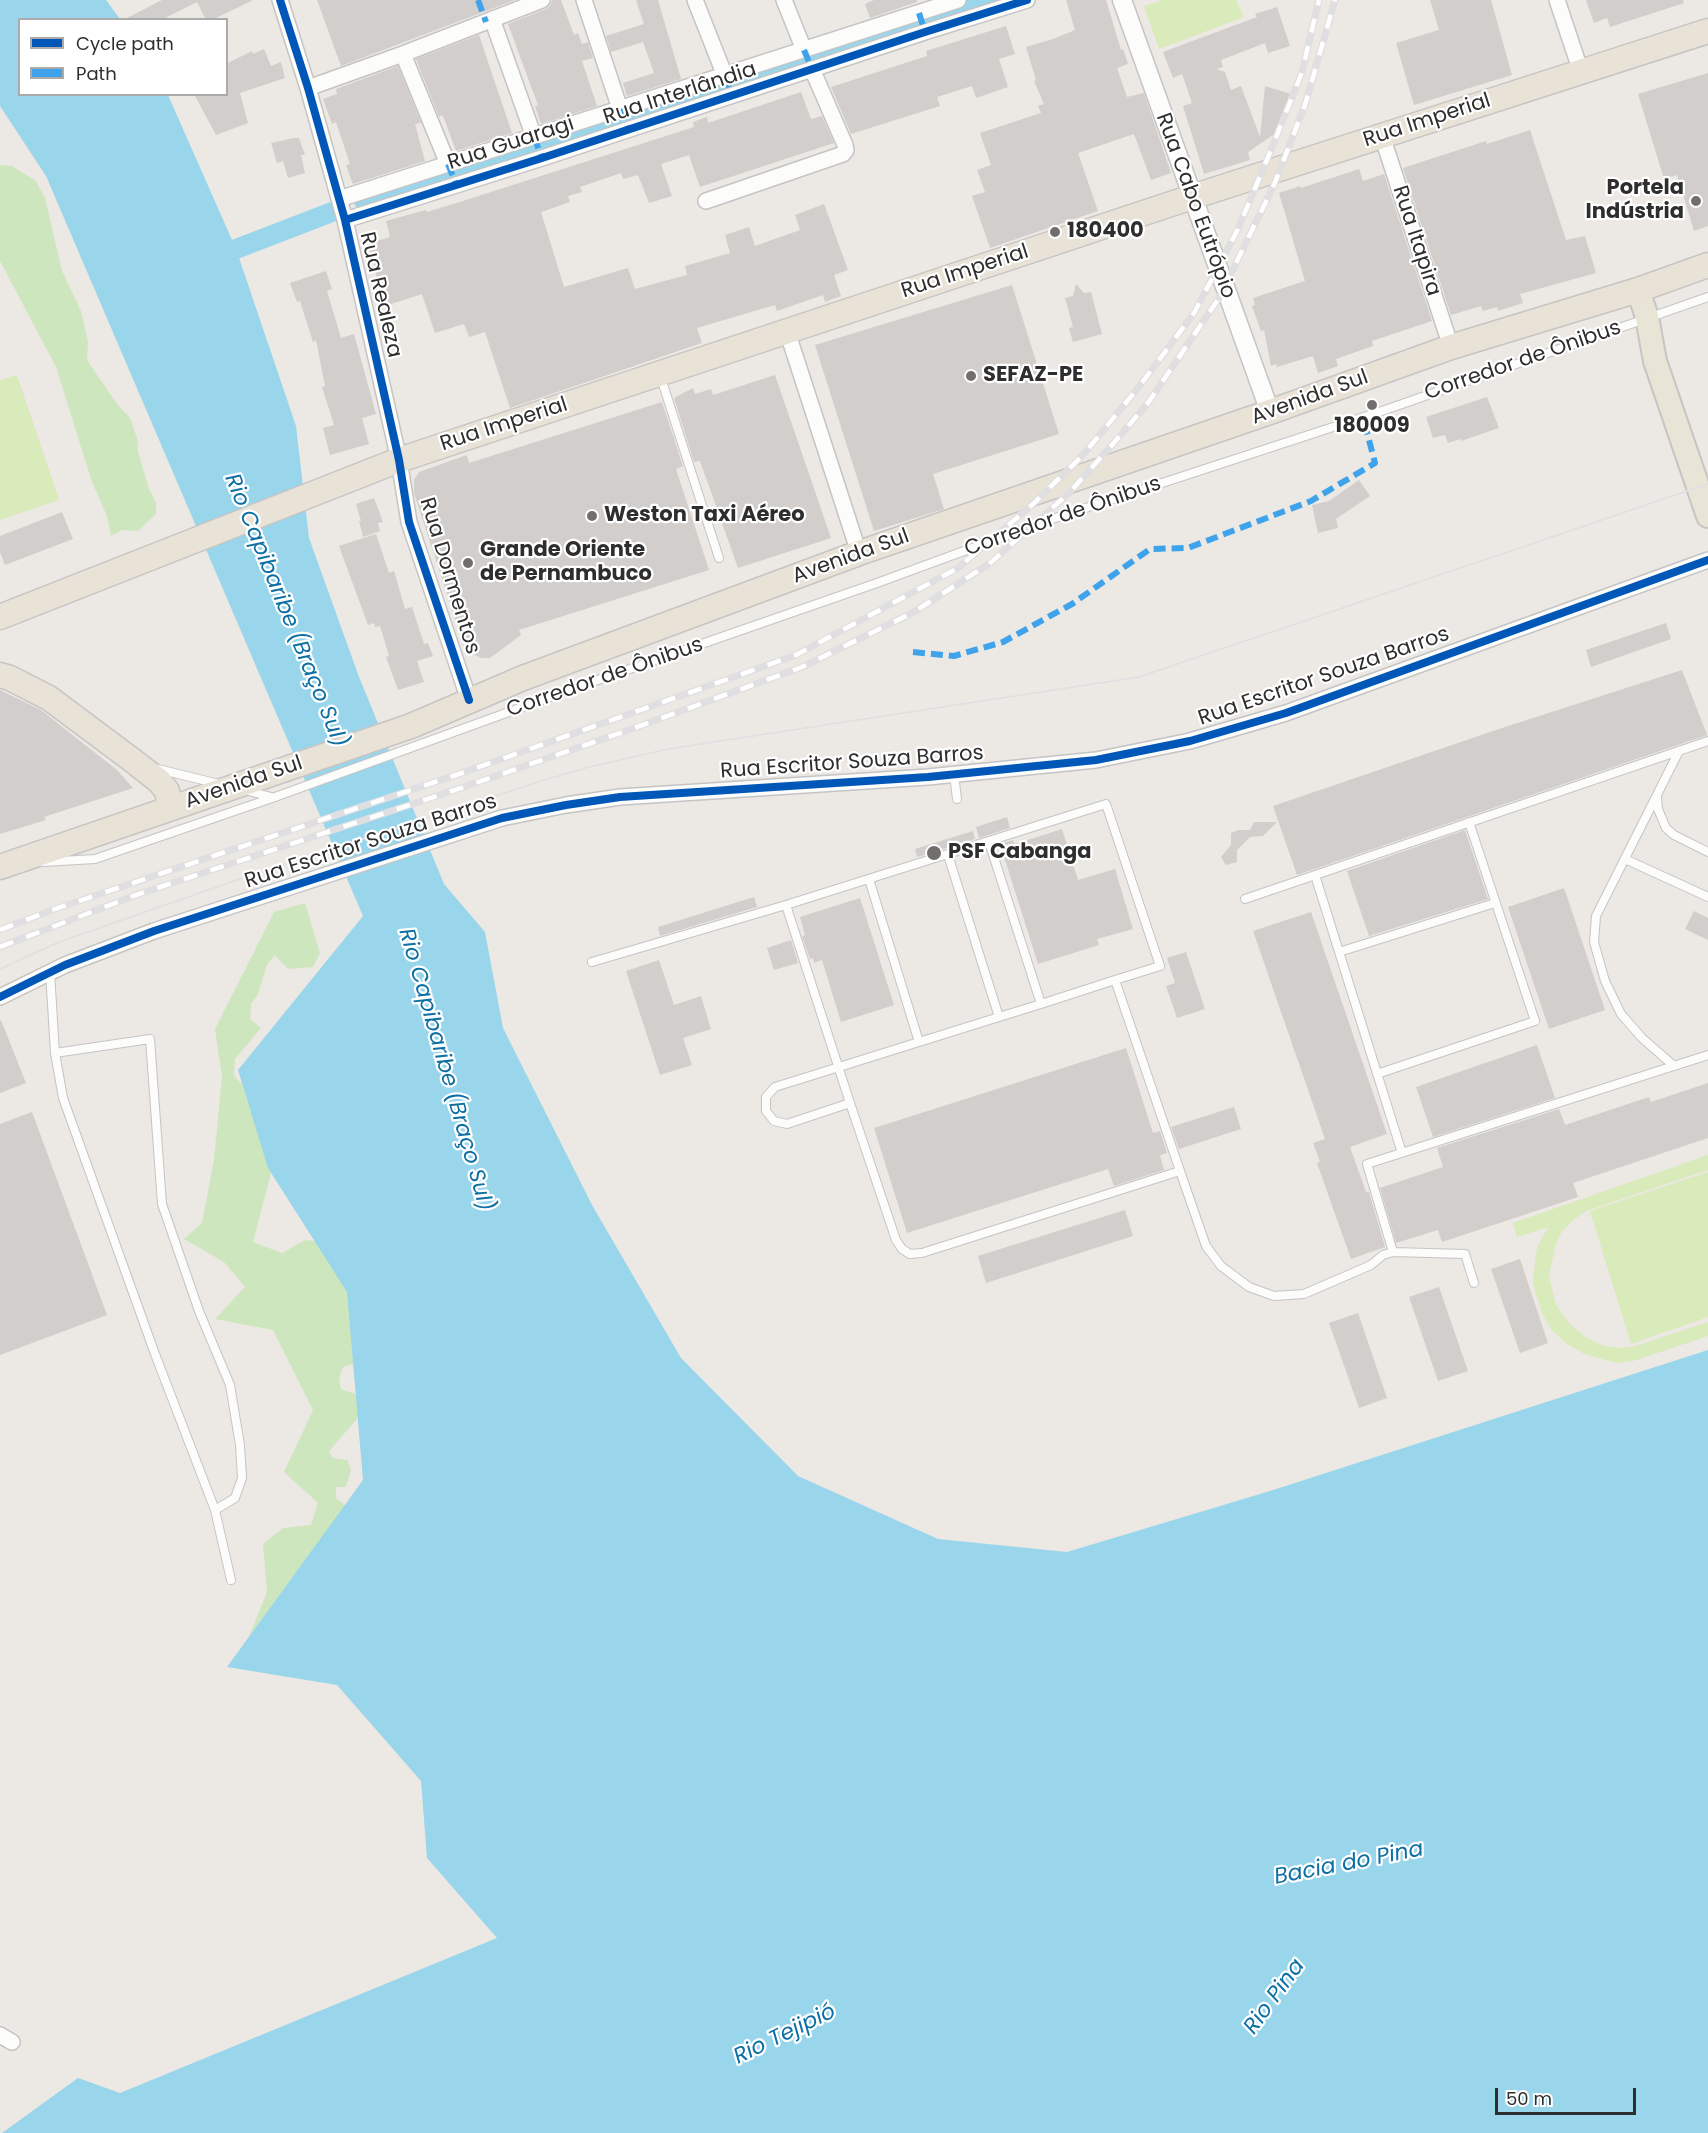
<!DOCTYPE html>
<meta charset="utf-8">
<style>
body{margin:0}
#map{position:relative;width:1708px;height:2133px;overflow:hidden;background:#ece8e4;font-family:Poppins,sans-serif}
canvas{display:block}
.legend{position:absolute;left:18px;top:18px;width:210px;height:78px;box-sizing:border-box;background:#fff;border:2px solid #ababab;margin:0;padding:8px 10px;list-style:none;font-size:18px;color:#2e2e2e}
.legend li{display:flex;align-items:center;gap:12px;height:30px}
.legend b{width:30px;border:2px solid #ababab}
.scale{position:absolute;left:1495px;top:2088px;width:141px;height:27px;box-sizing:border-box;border:3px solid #2e2e2e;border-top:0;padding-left:8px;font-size:18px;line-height:21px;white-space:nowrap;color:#2e2e2e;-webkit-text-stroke:4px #fff;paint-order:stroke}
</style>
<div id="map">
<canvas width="1708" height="2133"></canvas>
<ul class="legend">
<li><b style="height:8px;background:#0057b8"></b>Cycle path</li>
<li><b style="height:8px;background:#3ea3eb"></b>Path</li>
</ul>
<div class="scale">50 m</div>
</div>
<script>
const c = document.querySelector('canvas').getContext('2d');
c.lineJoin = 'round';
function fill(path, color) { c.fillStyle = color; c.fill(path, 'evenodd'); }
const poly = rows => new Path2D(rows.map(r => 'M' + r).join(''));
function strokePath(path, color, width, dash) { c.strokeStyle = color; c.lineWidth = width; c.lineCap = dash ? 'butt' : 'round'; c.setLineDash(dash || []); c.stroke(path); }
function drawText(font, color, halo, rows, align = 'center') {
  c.font = font + ' Poppins,sans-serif'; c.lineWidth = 4.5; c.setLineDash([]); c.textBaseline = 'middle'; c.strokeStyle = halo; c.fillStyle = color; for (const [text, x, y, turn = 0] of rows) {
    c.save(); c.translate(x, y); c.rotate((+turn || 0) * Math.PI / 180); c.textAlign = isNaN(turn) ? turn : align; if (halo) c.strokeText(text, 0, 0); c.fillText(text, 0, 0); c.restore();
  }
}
fill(poly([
 [0,165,12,166,36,181,45,198,62,271,81,311,88,342,87,360,117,404,130,418,137,438,138,452,149,489,156,503,156,514,138,531,122,530,111,536,107,516,92,482,56,367,0,261],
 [305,903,320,953,313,967,288,969,275,955,267,964,258,994,251,1004,250,1019,261,1028,235,1059,234,1076,242,1084,251,1112,280,1164,271,1173,253,1242,282,1253,305,1240,314,1241,354,1270,353,1364,343,1367,339,1378,341,1389,355,1394,360,1407,357,1419,329,1451,333,1458,347,1460,351,1470,346,1487,336,1487,336,1498,345,1505,344,1516,283,1590,248,1639,267,1592,263,1544,283,1528,311,1525,318,1503,284,1472,313,1410,273,1330,215,1319,245,1287,224,1262,184,1239,202,1223,214,1159,222,1077,215,1029,274,912]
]), '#cee6be');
fill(poly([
 [1163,0,1236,0,1244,17,1159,49,1144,6],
 [17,375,59,500,0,520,0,380],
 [1708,1155,1708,1170,1586,1211,1572,1221,1561,1233,1555,1247,1549,1276,1556,1305,1563,1316,1574,1328,1587,1338,1604,1346,1621,1348,1636,1346,1708,1322,1708,1336,1633,1361,1616,1363,1584,1354,1567,1344,1552,1330,1543,1315,1534,1288,1533,1277,1537,1249,1541,1239,1549,1227,1517,1237,1513,1223],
 [1708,1172,1708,1317,1631,1344,1590,1211]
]), '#d9eabb');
fill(poly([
 [0,0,106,0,120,19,20,20,20,94,168,95,236,249,296,426,309,538,359,677,444,884,485,932,503,1028,592,1205,681,1358,798,1476,938,1539,1067,1552,1270,1491,1708,1350,1708,2133,2,2133,78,2078,120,2093,497,1938,427,1858,421,1781,337,1685,227,1667,363,1480,347,1292,268,1168,238,1070,363,916,46,176,0,106]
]), '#99d6ec');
strokePath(poly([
 [364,201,989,0],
 [236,249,332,212]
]), '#99d6ec', 20);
fill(poly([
 [162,0,253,0,212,20,206,20,197,2,161,20,123,20],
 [317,0,515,0,341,66],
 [552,0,561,0,574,35,578,33,582,44,588,42,593,58,582,61,597,106,541,124,535,106,538,105,508,24,546,9,550,6],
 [636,0,658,0,681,79,627,96,623,83,654,73,643,42,611,52,606,36,644,24],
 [874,0,917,0,917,2,870,18,865,4],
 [1066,0,1106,0,1121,50,1123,49,1128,64,1117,68,1127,97,1144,93,1171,173,1151,180,1134,134,1078,153,1098,211,990,248,972,196,985,192,977,170,991,165,980,133,1041,113,1038,106,1044,104,1034,81,1036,80,1026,47,1053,39,1075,30],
 [1430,0,1491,0,1512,75,1414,105,1396,43,1439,30],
 [1586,0,1683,0,1684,3,1610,27,1607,18,1594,23],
 [1277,7,1290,46,1268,53,1265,43,1221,60,1223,67,1216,69,1225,72,1231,90,1241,86,1260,137,1265,86,1291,94,1276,133,1248,152,1250,160,1204,174,1183,106,1192,103,1182,74,1173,78,1163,52,1257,17,1255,14],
 [1006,26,1015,54,999,59,1008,87,976,98,972,86,937,97,940,106,851,134,831,87,927,56,926,51],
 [479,35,512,133,456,151,445,121,442,115,439,117,416,59],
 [264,49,271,66,281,62,285,78,240,93,248,123,216,135,194,94,226,94,226,64,252,51,253,54],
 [398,66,421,123,415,124,425,161,353,184,346,165,350,164,336,122,332,124,323,99,337,94,336,89],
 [1708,73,1708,226,1694,231,1677,175,1664,179,1638,94],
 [801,92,811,119,822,116,834,143,700,187,689,155,661,164,672,196,649,203,638,175,623,179,621,173,580,187,582,192,568,196,570,202,541,212,564,287,628,268,635,289,687,275,685,266,730,253,725,235,749,227,755,246,800,230,795,215,824,204,848,270,834,275,841,296,825,302,823,295,777,311,775,305,697,328,702,343,510,408,485,332,469,337,464,324,435,333,422,294,382,307,374,264,367,244,390,237,386,221,426,210,427,212,466,200,694,127,693,122,707,117,708,123],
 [1530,130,1566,240,1585,236,1596,273,1520,294,1523,303,1498,311,1497,307,1483,311,1481,306,1451,315,1403,168,1486,141,1487,144],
 [294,138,299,138,305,155,301,155,305,173,288,178,283,161,277,163,271,143],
 [1359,169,1363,181,1384,174,1432,321,1372,341,1373,346,1336,359,1338,366,1318,373,1313,356,1277,367,1276,364,1271,366,1264,330,1261,331,1252,306,1255,305,1253,298,1305,281,1279,193,1300,186,1301,188],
 [326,271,332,289,327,291,341,338,354,334,376,414,362,418,369,444,330,455,323,428,334,425,322,387,325,386,316,340,313,342,300,301,297,302,290,283],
 [1076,284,1084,293,1091,292,1102,334,1073,342,1069,328,1073,327,1065,298,1073,296],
 [1012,285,1059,434,933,474,944,509,874,531,815,345],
 [775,375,831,538,738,568,700,461,694,462,674,398,693,388,695,394,711,389,713,395],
 [1487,397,1499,428,1461,441,1460,439,1448,443,1445,435,1433,438,1426,417],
 [662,402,683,466,676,469,709,570,519,630,521,635,490,658,482,658,472,654,464,646,414,493,414,480,419,472,467,455,469,463],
 [1359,480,1370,496,1336,519,1338,528,1318,533,1312,505,1329,501],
 [374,498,383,522,378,523,380,531,363,537,359,521,361,521,356,504],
 [62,512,73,539,5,565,0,552,0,536],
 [376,534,389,573,394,571,405,609,412,607,424,644,428,643,433,656,417,661,424,682,398,690,386,657,389,656,380,626,375,627,374,623,368,625,339,546],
 [1666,623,1671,639,1591,667,1586,650],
 [1682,670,1707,735,1297,875,1273,806,1502,728],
 [0,690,41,710,117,770,133,788,44,817,46,820,0,834],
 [1007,817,1010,828,979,838,976,827],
 [1254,822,1277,822,1263,836,1250,837,1237,850,1237,862,1226,865,1221,857,1231,845,1231,833,1238,830,1250,830],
 [1062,829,1078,880,1115,869,1133,929,1097,939,1099,945,1038,964,1000,844,1013,840,1015,844],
 [1465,830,1488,899,1369,936,1347,871],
 [973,831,975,839,917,857,915,849],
 [1564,888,1605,1010,1549,1029,1508,907],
 [754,897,757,907,660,936,658,927],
 [860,898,894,1005,841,1022,822,960,814,963,813,958,810,959,802,936,805,935,800,917],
 [1694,911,1708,918,1708,940,1685,929],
 [1311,912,1387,1134,1350,1147,1366,1192,1369,1192,1385,1247,1351,1259,1317,1163,1320,1162,1313,1143,1325,1139,1253,931],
 [791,940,798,963,774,970,767,948],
 [1186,952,1205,1009,1177,1018,1166,986,1175,983,1167,958],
 [659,960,674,1005,701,996,711,1029,683,1038,692,1065,660,1075,626,971],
 [1,1020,26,1083,0,1093,0,1021],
 [1537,1045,1555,1098,1433,1137,1416,1087],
 [1126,1048,1153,1133,1160,1131,1167,1153,1160,1155,1164,1170,1114,1186,1108,1169,907,1233,874,1128],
 [1708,1083,1708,1138,1573,1183,1578,1197,1442,1242,1438,1230,1396,1243,1380,1188,1443,1167,1437,1148,1559,1109,1565,1125,1649,1097,1651,1102],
 [1234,1107,1241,1129,1179,1149,1171,1127],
 [32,1112,107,1315,0,1355,0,1124],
 [1125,1210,1133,1236,986,1283,978,1256],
 [1520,1259,1548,1343,1520,1353,1491,1269],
 [1439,1287,1468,1371,1438,1381,1409,1297],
 [1358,1313,1387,1398,1359,1408,1329,1323]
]), '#d1cecb');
const service = poly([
 [660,375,719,558],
 [158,769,219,784],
 [954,774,957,799],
 [245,790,271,797],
 [1657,797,1658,809,1666,828,1674,835,1708,852],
 [948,855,999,1017,775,1087,766,1097,766,1111,774,1121,787,1124,850,1103,896,1240,902,1249,910,1254,922,1253,1180,1171,1115,980,1041,1004,989,842],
 [1625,859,1708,897],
 [43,862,95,859,275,797,575,688,877,583,1043,522,1382,411,1708,297],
 [1315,875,1402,1153],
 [869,879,919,1042],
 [1245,899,1708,741],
 [786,905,850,1103],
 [1339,952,1495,903],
 [592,962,786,905,1106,804,1160,966,1115,980],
 [50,972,55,1053,63,1098,155,1354,215,1510,231,1580],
 [999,1017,1041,1004],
 [55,1053,150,1039,162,1204,199,1311,230,1385,240,1445,242,1478,235,1498,215,1510],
 [1674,1066,1642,1038,1621,1014,1605,981,1594,942,1596,916,1679,751],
 [1377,1074,1535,1021,1469,822],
 [1180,1171,1206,1246,1221,1266,1249,1287,1274,1296,1304,1294,1371,1265,1383,1255,1393,1252,1465,1254,1474,1283],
 [1393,1252,1367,1164,1708,1055]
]);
const minor = poly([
 [280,0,308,88,345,220,399,460,409,522,469,700],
 [584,0,620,109],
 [695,0,725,76],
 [784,0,804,50],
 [1557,0,1581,72],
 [492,19,534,137],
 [403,54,448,164],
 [308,88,403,54,542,0],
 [1382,136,1451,347],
 [339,199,958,0],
 [706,201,843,154,846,150,845,145,812,69],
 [345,220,542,158,925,32,1027,0],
 [787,331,859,553],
 [0,997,65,965,154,931,502,818,566,805,620,797,928,777,1096,760,1190,741,1286,713,1708,560],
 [0,2035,12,2042]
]);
const tertiary = poly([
 [1122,0,1270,412]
]);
const primary = poly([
 [1638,290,1647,317,1655,361,1708,516]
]);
const trunk = poly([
 [0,617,399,460,1192,197,1708,31],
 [0,675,10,678,49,698,132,760,159,781,167,791,169,801,166,810],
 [0,867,411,726,523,678,859,553,1270,412,1451,347,1638,290,1708,265]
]);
strokePath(service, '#c5c4c5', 10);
strokePath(minor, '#c5c4c5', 18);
strokePath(tertiary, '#c5c4c5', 21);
strokePath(primary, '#c6c5c4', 26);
strokePath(trunk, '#c6c5c4', 27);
strokePath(service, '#fcfcfb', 8);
strokePath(minor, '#fcfcfb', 15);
strokePath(tertiary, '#fcfcfb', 18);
strokePath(primary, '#e8e4d6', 22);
strokePath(trunk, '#e9e2d6', 24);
strokePath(poly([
 [0,969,59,942,234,881,538,782,589,767,668,749,1139,677,1708,484]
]), '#dfdfe1', 1.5);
const rail = poly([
 [0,930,52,910,459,774,796,655,958,568,1032,505,1083,455,1138,388,1194,313,1238,229,1271,150,1302,72,1319,0],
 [0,947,136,895,464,787,626,731,802,667,912,613,989,564,1069,493,1112,445,1148,403,1219,298,1274,185,1305,105,1335,0]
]);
strokePath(rail, '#dfdfe1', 7);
strokePath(rail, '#fff', 4.5, [14]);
strokePath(poly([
 [478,0,486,22],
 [919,13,925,32],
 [804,50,812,69],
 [725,76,733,96],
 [620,109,628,130],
 [534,137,542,158],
 [448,164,457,186],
 [913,652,954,656,1003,642,1072,604,1150,549,1188,548,1311,501,1375,463,1363,417]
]), '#3ea3eb', 6, [12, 6]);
strokePath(poly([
 [280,0,308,88,345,220,399,460,409,522,469,700],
 [345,220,542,158,925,32,1027,0],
 [0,997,65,965,154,931,502,818,566,805,620,797,928,777,1096,760,1190,741,1286,713,1708,560]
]), '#0057b8', 8);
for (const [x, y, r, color] of [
 [1696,201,6,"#706f6e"],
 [1055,232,6,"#706f6e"],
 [971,376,6,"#706f6e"],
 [1372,405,6,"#706f6e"],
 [592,516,6,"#706f6e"],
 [468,563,6,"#706f6e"],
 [934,853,8,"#706f6e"]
]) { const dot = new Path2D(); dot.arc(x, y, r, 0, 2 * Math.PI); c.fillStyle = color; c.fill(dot); strokePath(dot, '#fff', 2); }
drawText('21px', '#2e2e2e', '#fff', [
 ["Rua Interlândia",680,94,-18],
 ["Rua Imperial",1427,121,-18],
 ["Rua Guaragi",511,144,-18],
 ["Rua Cabo Eutrópio",1195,206,70],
 ["Rua Itapira",1416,241,72],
 ["Rua Imperial",965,272,-18],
 ["Rua Realeza",380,295,77],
 ["Corredor de Ônibus",1523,361,-19],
 ["Avenida Sul",1310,398,-20],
 ["Rua Imperial",504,425,-18],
 ["Corredor de Ônibus",1063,517,-19],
 ["Avenida Sul",851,557,-20],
 ["Rua Dormentos",449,576,73],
 ["Rua Escritor Souza Barros",1324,677,-19],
 ["Corredor de Ônibus",605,678,-19],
 ["Rua Escritor Souza Barros",852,763,-4],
 ["Avenida Sul",244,783,-19],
 ["Rua Escritor Souza Barros",371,842,-18]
]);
drawText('bold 21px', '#2e2e2e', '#fff', [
 ["Portela",1684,189,"right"],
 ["Indústria",1684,213,"right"],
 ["180400",1067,232],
 ["SEFAZ-PE",983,376],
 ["180009",1372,427,"center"],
 ["Weston Taxi Aéreo",604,516],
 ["Grande Oriente",480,551],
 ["de Pernambuco",480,575],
 ["PSF Cabanga",948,853]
], 'left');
drawText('italic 22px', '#0d6fa3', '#fff', [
 ["Rio Capibaribe (Braço Sul)",285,611,68],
 ["Rio Capibaribe (Braço Sul)",445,1070,74],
 ["Bacia do Pina",1349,1864,-11],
 ["Rio Pina",1275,1997,-54],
 ["Rio Tejipió",785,2035,-26]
]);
</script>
